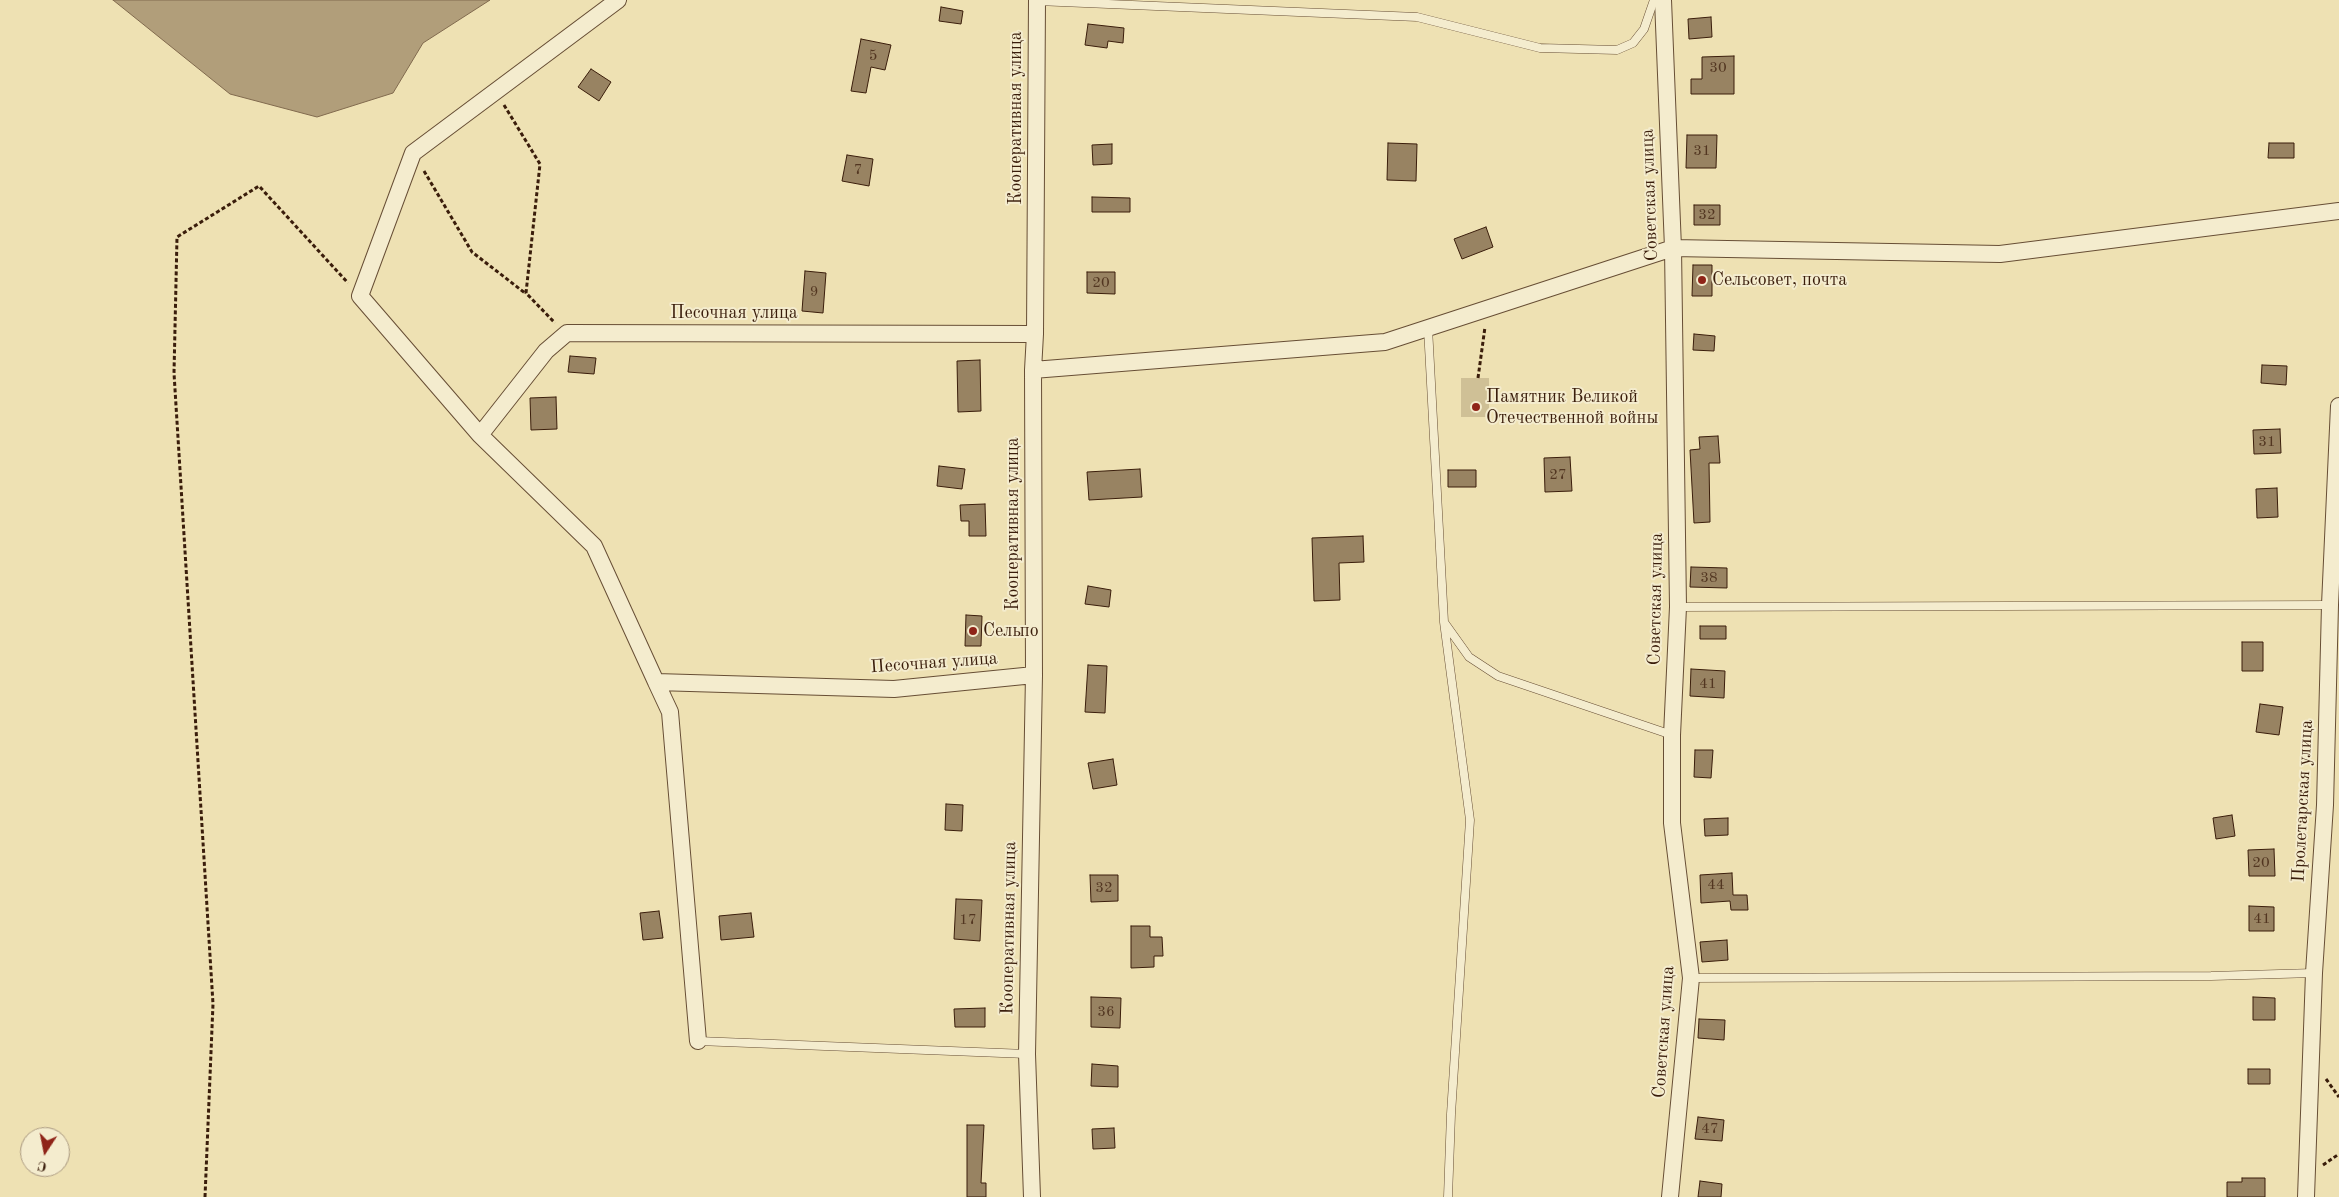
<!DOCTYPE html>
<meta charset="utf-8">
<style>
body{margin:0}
#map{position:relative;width:2339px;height:1197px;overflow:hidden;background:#eee1b3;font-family:"Old Standard TT",serif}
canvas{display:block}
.north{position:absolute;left:20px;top:1127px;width:50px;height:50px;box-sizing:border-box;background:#f4ecce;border:1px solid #aa9980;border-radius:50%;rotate:191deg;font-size:14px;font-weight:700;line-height:20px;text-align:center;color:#3a1d0b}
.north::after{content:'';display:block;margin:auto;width:18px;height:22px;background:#8f2418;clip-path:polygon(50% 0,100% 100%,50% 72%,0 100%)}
</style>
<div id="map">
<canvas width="2339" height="1197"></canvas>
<div class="north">С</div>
</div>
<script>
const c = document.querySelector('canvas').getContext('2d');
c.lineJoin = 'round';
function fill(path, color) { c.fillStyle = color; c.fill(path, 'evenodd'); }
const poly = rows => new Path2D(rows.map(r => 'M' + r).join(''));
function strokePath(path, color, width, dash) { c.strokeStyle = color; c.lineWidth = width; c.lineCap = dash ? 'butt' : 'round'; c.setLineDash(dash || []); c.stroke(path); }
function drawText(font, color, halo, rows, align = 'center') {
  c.font = font + ' "Old Standard TT",serif'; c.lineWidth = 4; c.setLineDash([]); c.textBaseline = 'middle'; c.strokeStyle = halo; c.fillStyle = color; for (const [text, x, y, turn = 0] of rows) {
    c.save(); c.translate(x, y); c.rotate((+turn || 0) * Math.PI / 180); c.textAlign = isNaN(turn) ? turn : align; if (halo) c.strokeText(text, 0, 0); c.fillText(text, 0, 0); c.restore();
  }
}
fill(poly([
 [1461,378,1489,378,1489,417,1461,417]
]), '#cfc096');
const water = poly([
 [113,0,490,0,423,43,393,93,317,117,230,94,113,0]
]);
fill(water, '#b19e7a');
strokePath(water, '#816a4e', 1);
const building = poly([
 [941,7,963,11,961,24,939,21,941,7],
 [1711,17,1712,37,1689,39,1688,19,1711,17],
 [1088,24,1124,28,1123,43,1108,41,1107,48,1085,45,1088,24],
 [861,39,891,45,885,70,871,67,866,93,851,91,861,39],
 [1734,56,1734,94,1691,94,1691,79,1702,79,1702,57,1734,56],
 [591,69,611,82,599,101,578,87,591,69],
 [1687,135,1717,135,1716,168,1686,168,1687,135],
 [1388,143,1417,144,1416,181,1387,180,1388,143],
 [2269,143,2294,143,2294,158,2268,158,2269,143],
 [1112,144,1112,164,1093,165,1092,145,1112,144],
 [847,155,873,159,869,186,842,181,847,155],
 [1092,197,1130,198,1130,212,1092,212,1092,197],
 [1694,205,1720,205,1720,225,1694,225,1694,205],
 [1486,227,1493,247,1462,259,1454,239,1486,227],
 [1693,265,1712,265,1712,296,1692,296,1693,265],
 [805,271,826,273,823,313,802,311,805,271],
 [1087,272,1115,272,1115,294,1087,293,1087,272],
 [1694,334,1715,336,1714,351,1693,350,1694,334],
 [570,356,596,358,594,374,568,372,570,356],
 [980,360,981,411,958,412,957,361,980,360],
 [2262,365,2287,366,2286,385,2261,383,2262,365],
 [556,397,557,429,531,430,530,398,556,397],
 [2280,429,2281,453,2254,454,2253,430,2280,429],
 [1718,436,1720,463,1709,463,1710,522,1694,523,1690,450,1700,449,1699,437,1718,436],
 [1570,457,1572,491,1545,492,1544,458,1570,457],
 [939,466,965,469,962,489,937,486,939,466],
 [1140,469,1142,497,1089,500,1087,472,1140,469],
 [1448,470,1476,470,1476,487,1448,487,1448,470],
 [2277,488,2278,517,2257,518,2256,489,2277,488],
 [985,504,986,536,969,536,969,521,961,521,960,505,985,504],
 [1363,536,1364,562,1339,563,1340,600,1314,601,1312,538,1363,536],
 [1691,567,1727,568,1727,588,1690,587,1691,567],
 [1088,586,1111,590,1109,607,1085,604,1088,586],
 [966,615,982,616,981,646,965,646,966,615],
 [1700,626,1726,626,1726,639,1700,639,1700,626],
 [2242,642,2263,642,2263,671,2242,671,2242,642],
 [1088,665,1107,666,1105,713,1085,712,1088,665],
 [1691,669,1725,671,1724,698,1690,696,1691,669],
 [2260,704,2283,707,2279,735,2256,732,2260,704],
 [1695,750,1713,750,1711,778,1694,777,1695,750],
 [1113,759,1117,785,1093,789,1088,763,1113,759],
 [946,804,963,805,962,831,945,830,946,804],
 [2232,815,2235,836,2216,839,2213,818,2232,815],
 [1728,818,1728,835,1705,836,1704,819,1728,818],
 [2274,849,2275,876,2249,876,2248,850,2274,849],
 [1732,873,1733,895,1747,895,1748,910,1731,910,1730,901,1701,903,1700,875,1732,873],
 [1090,875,1118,875,1118,901,1091,902,1090,875],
 [956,899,982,900,980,941,954,939,956,899],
 [2249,906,2274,907,2274,931,2249,931,2249,906],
 [659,911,663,938,643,940,640,913,659,911],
 [751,913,754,937,721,940,719,916,751,913],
 [1131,926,1150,926,1150,937,1162,937,1163,956,1154,956,1154,967,1131,968,1131,926],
 [1727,940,1728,960,1702,962,1700,942,1727,940],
 [1091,997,1121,998,1120,1028,1091,1027,1091,997],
 [2253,997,2275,998,2275,1020,2253,1020,2253,997],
 [985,1008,985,1027,955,1027,954,1009,985,1008],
 [1699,1019,1725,1020,1724,1040,1698,1038,1699,1019],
 [1092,1064,1118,1066,1118,1087,1091,1086,1092,1064],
 [2248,1069,2270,1069,2270,1084,2248,1084,2248,1069],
 [1698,1117,1724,1120,1722,1141,1695,1139,1698,1117],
 [967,1125,984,1125,981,1183,986,1183,986,1197,967,1197,967,1125],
 [1114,1128,1115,1148,1093,1149,1092,1129,1114,1128],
 [2242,1178,2265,1178,2265,1197,2227,1197,2227,1182,2242,1182,2242,1178],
 [1700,1181,1722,1184,1721,1197,1698,1197,1700,1181]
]);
fill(building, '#988362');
strokePath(building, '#3a1d0b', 1);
const lane = poly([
 [1037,1,1417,17,1540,48,1617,50,1633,43,1644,29,1654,0],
 [1428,328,1444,622,1469,657,1498,676,1672,735],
 [1678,607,2330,605],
 [1444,622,1470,820,1451,1114,1448,1197],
 [1691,978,2211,976,2314,973],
 [698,1041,1027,1054]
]);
const street = poly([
 [618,0,413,153,360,296,480,435,594,546,656,682,894,689,1034,675],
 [1663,0,1673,248,1678,607,1672,735,1672,823,1691,978,1670,1197],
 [1033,370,1385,342,1673,248,2000,254,2339,211],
 [480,435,546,351,567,333,1035,334],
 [656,682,670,712,698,1041],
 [1032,1197,1027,1054,1034,675,1033,370,1035,334,1037,0],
 [2306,1197,2314,973,2325,805,2330,605,2339,406]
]);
strokePath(lane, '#674e35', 9);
strokePath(street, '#674e35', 18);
strokePath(poly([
 [504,105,540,164,526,293,555,323],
 [424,171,472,252,525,293],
 [1478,378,1485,327],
 [2326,1079,2339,1097],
 [2323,1165,2339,1154],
 [205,1197,213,1004,174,373,177,237,259,186,348,283]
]), '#3a1d0b', 3, [4, 2.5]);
strokePath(lane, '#f4ecce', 8);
strokePath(street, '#f4ecce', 16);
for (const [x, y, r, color] of [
 [1702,280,5,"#8f2418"],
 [1476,407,5,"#8f2418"],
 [973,631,5,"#8f2418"]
]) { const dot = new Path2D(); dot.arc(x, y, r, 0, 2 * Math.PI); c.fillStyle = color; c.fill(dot); strokePath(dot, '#f4ecce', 2); }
drawText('15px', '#523621', null, [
 ["5",873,56],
 ["30",1718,68],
 ["31",1702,151],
 ["7",858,170],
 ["32",1707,215],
 ["20",1101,283],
 ["9",814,292],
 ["31",2267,442],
 ["27",1558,475],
 ["38",1709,578],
 ["41",1708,684],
 ["20",2261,863],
 ["44",1716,885],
 ["32",1104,888],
 ["41",2262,919],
 ["17",968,920],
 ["36",1106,1012],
 ["47",1710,1129]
]);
drawText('18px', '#3a1d0b', '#f4ecce', [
 ["Кооперативная улица",1016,118,-90],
 ["Советская улица",1650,195,-92],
 ["Песочная улица",734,313],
 ["Кооперативная улица",1013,524,-90],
 ["Советская улица",1656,599,-89],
 ["Песочная улица",934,663,-4],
 ["Пролетарская улица",2303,801,-87],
 ["Кооперативная улица",1009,928,-89],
 ["Советская улица",1664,1032,-86]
]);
drawText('18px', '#3a1d0b', '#f4ecce', [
 ["Сельсовет, почта",1712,280],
 ["Памятник Великой",1486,397],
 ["Отечественной войны",1486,418],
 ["Сельпо",983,631]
], 'left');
</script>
